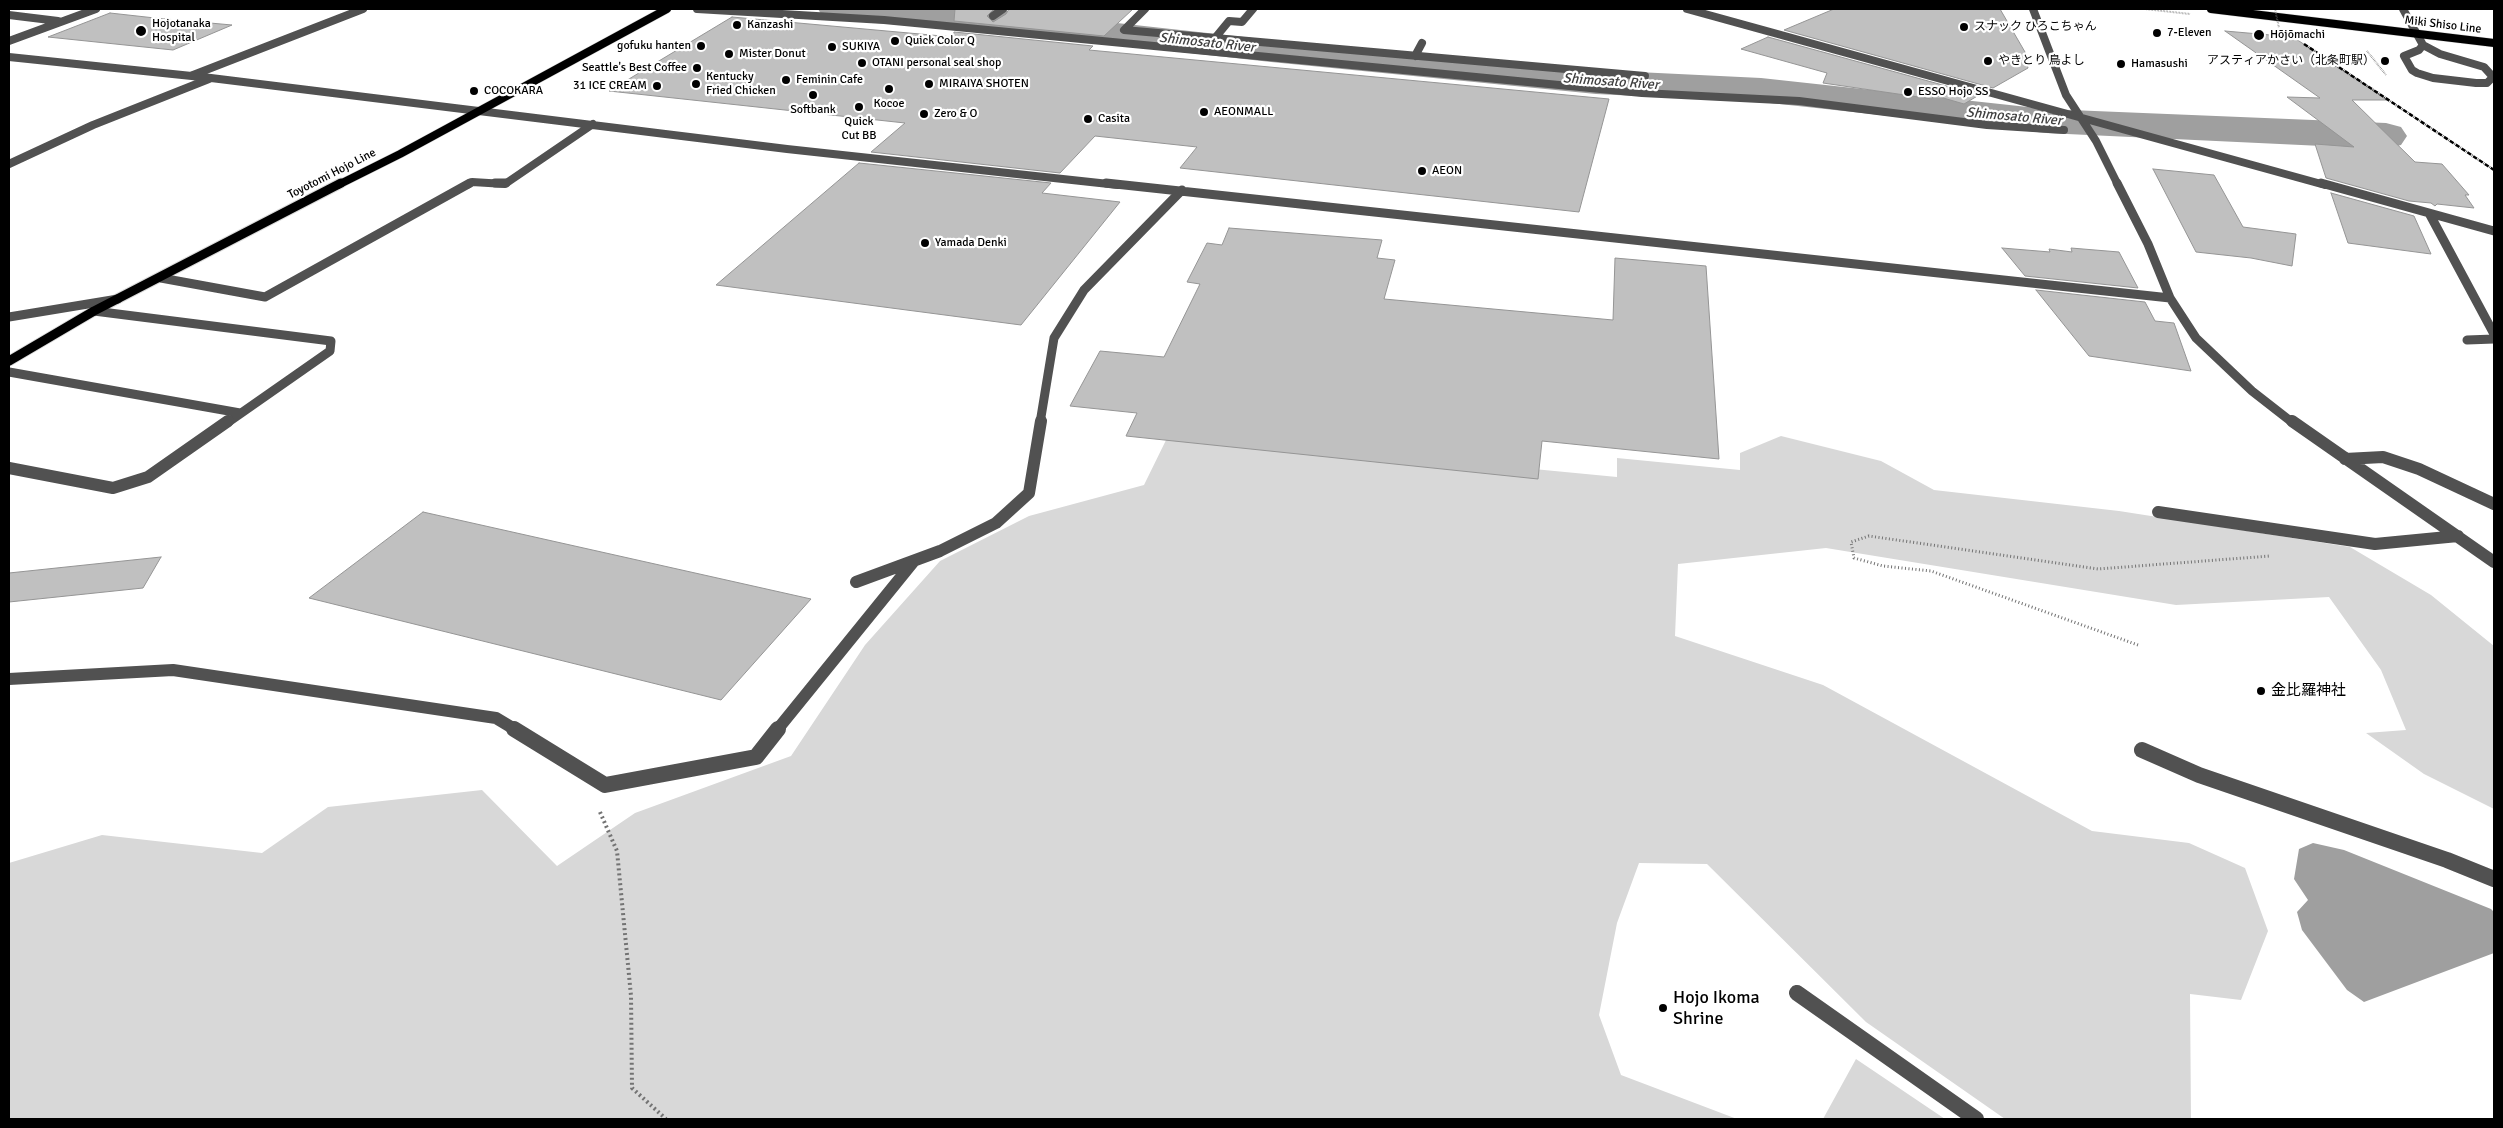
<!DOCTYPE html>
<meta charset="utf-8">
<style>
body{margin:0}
#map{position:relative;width:2503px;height:1128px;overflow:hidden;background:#fff;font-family:Signika,sans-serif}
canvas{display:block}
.frame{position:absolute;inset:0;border:10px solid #000;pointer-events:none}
</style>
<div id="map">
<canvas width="2503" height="1128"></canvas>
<div class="frame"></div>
</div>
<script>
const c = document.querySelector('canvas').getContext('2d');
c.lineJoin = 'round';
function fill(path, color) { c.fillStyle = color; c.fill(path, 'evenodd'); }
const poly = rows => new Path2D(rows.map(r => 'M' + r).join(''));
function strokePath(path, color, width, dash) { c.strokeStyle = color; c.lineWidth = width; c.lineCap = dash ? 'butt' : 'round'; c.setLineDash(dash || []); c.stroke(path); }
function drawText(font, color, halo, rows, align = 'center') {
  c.font = font + ' Signika,"Noto Sans JP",sans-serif'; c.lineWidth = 4.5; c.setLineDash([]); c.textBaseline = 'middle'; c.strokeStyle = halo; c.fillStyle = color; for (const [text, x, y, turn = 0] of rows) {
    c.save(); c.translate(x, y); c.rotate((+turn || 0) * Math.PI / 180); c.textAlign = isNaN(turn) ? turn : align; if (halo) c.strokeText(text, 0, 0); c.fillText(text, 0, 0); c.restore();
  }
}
fill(poly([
 [1169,434,1617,477,1617,458,1740,470,1740,453,1781,436,1881,461,1934,490,2119,511,2350,547,2431,595,2494,646,2494,809,2424,774,2366,733,2406,730,2381,670,2329,597,2176,605,1826,548,1678,564,1675,636,1823,685,2092,831,2189,843,2245,868,2268,931,2241,1000,2190,994,2191,1119,2005,1119,1866,1022,1707,864,1639,863,1617,923,1599,1015,1621,1075,1737,1119,9,1119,9,863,102,835,262,853,328,807,482,790,557,866,635,813,791,756,865,645,940,561,1029,516,1144,485],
 [1856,1059,1945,1119,1823,1119]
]), '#d8d8d8');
fill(poly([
 [2313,843,2344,850,2491,909,2494,912,2494,953,2364,1002,2347,990,2302,930,2297,912,2308,900,2294,879,2299,849]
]), '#9f9f9f');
fill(poly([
 [818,9,999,10,1271,40,1596,70,1761,78,2046,109,2386,123,2401,127,2407,136,2401,145,2386,149,2046,133,1761,102,1596,94,1271,62,999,32,836,20,823,17,818,9]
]), '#9f9f9f');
const building = poly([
 [955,9,994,9,987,16,993,22,1006,14,1009,9,1133,9,1104,36,954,21,955,9],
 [1834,9,2000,9,2025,52,2028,68,1993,88,1784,30,1834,9],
 [110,13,155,18,232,25,173,50,48,37,110,13],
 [732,17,953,37,954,32,1093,46,1089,50,1609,99,1579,212,1180,168,1197,147,1095,136,1060,173,871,152,905,123,609,91,732,17],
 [2225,31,2293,37,2388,100,2352,100,2415,162,2442,164,2469,195,2465,195,2474,208,2437,204,2435,206,2431,203,2409,201,2326,178,2315,144,2354,147,2287,97,2320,98,2225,31],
 [1768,37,1979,95,1964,104,1933,95,1932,99,1823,83,1827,73,1741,49,1768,37],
 [859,163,1051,183,1042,193,1120,202,1021,325,716,285,859,163],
 [2153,169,2214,175,2243,227,2296,234,2292,266,2251,258,2196,252,2153,169],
 [2331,193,2414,216,2431,254,2348,243,2331,193],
 [1229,228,1382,240,1377,258,1395,260,1384,299,1613,320,1615,258,1706,266,1719,459,1542,441,1538,479,1126,436,1137,413,1070,406,1100,351,1164,357,1200,284,1187,282,1207,243,1222,245,1229,228],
 [2002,248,2050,252,2049,249,2072,252,2071,248,2119,252,2138,288,2025,276,2002,248],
 [2036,290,2145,302,2155,321,2174,323,2191,371,2089,356,2036,290],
 [423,512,811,599,721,700,309,598,423,512],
 [161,557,143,588,9,602,9,573,161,557]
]);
fill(building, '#c0c0c0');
strokePath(building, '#959595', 1);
const majorFar1 = poly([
 [2211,9,2494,43],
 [338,185,400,154,667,9]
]);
const major = poly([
 [9,361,94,311,341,183]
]);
strokePath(majorFar1, '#dbdbdb', 9);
strokePath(major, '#dbdbdb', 11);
strokePath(poly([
 [2145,9,2190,14],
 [2367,51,2386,75]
]), '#737373', 2, [0.5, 1]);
strokePath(poly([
 [2138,645,1931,571,1883,566,1854,558,1851,542,1869,536,2098,569,2270,556]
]), '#737373', 3, [1, 2.5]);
strokePath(poly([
 [600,812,617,851,631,996,632,1088,666,1119]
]), '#737373', 4, [2, 3]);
strokePath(poly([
 [697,9,884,20,1642,93,1799,101,1987,125,2064,130],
 [1145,9,1124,30,1645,76],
 [1687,9,2325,185],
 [2033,9,2066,95,2096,141,2118,185],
 [2403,9,2423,45],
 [9,15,58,21],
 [993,16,1003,9],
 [1215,38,1229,21,1242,22,1253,9],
 [9,41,96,9],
 [2423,45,2440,54,2484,67,2493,77,2487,83,2476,83,2433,78,2417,73,2412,70,2404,56,2419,50,2423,45],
 [1415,56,1422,43],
 [9,57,211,78,787,149,1118,185],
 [193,75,363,9],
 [9,164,93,125,209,79],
 [467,185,472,182,505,184,593,124]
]), '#515151', 8);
strokePath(poly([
 [495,183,506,183],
 [1106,183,2170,298],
 [2117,183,2148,244,2170,298,2196,338,2252,391,2293,423],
 [2321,183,2494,231],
 [2429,213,2494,334],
 [161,278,265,297,470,183],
 [94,311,331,341,330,351,227,423],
 [9,317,118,299],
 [2467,340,2494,339],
 [9,372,240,413],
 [1040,423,1054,338,1084,290,1182,190]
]), '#515151', 9);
strokePath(poly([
 [2292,421,2494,562],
 [2345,459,2383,457,2419,469,2494,504],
 [9,468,113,488,148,477,228,421],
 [2158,512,2375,544,2458,536],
 [856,582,940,551,996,523,1029,493,1041,421],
 [9,679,173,670,496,718,516,730],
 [777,730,914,561]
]), '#515151', 12);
strokePath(poly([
 [514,729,605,785,756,757,778,729],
 [2142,750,2199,775,2447,860,2494,879],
 [1797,993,1976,1119]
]), '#515151', 16);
strokePath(majorFar1, '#000', 8);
strokePath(major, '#000', 9);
strokePath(poly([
 [2304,44,2494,170]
]), '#000', 2.5, [4.5, 1, 0.5, 1]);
strokePath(poly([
 [2275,9,2279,28]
]), '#737373', 2, [0.5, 1]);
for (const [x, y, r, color] of [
 [737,25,5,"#000"],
 [1964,27,5,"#000"],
 [141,31,6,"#000"],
 [2157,33,5,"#000"],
 [2259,35,6,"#000"],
 [895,41,5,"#000"],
 [701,46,5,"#000"],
 [832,47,5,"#000"],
 [729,54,5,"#000"],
 [1988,61,5,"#000"],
 [2385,61,5,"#000"],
 [862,63,5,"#000"],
 [2121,64,5,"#000"],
 [697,68,5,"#000"],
 [786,80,5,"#000"],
 [696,84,5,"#000"],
 [929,84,5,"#000"],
 [657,86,5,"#000"],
 [889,89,5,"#000"],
 [474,91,5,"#000"],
 [1908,92,5,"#000"],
 [813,95,5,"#000"],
 [859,107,5,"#000"],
 [1204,112,5,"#000"],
 [924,114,5,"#000"],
 [1088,119,5,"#000"],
 [1422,171,5,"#000"],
 [925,243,5,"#000"],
 [2261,691,5,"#000"],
 [1663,1008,5,"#000"]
]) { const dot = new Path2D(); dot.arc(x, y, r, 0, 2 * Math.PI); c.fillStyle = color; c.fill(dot); strokePath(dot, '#fff', 2); }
drawText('12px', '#000', '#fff', [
 ["Hojotanaka",152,24],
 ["Hospital",152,38],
 ["Kanzashi",747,25],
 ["スナック ひろこちゃん",1974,27],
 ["7-Eleven",2167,33],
 ["Hōjōmachi",2270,35],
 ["Quick Color Q",905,41],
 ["gofuku hanten",691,46,"right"],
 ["SUKIYA",842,47],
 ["Mister Donut",739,54],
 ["やきとり 鳥よし",1998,61],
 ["アスティアかさい（北条町駅）",2375,61,"right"],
 ["OTANI personal seal shop",872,63],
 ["Hamasushi",2131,64],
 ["Seattle's Best Coffee",687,68,"right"],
 ["Kentucky",706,77],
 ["Fried Chicken",706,91],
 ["Feminin Cafe",796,80],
 ["MIRAIYA SHOTEN",939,84],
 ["31 ICE CREAM",647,86,"right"],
 ["COCOKARA",484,91],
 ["ESSO Hojo SS",1918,92],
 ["Kocoe",889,104,"center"],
 ["Softbank",813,110,"center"],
 ["AEONMALL",1214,112],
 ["Zero & O",934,114],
 ["Casita",1098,119],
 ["Quick",859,122,"center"],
 ["Cut BB",859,136,"center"],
 ["AEON",1432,171],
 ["Yamada Denki",935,243]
], 'left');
drawText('12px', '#000', '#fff', [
 ["Miki Shiso Line",2443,25,7],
 ["Toyotomi Hojo Line",332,174,-27]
]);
drawText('italic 14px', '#404040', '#fff', [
 ["Shimosato River",1207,43,6],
 ["Shimosato River",1611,82,4],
 ["Shimosato River",2014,117,5]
]);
drawText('15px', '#000', '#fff', [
 ["金比羅神社",2271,691]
], 'left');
drawText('18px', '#000', '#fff', [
 ["Hojo Ikoma",1673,998],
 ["Shrine",1673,1019]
], 'left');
</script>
